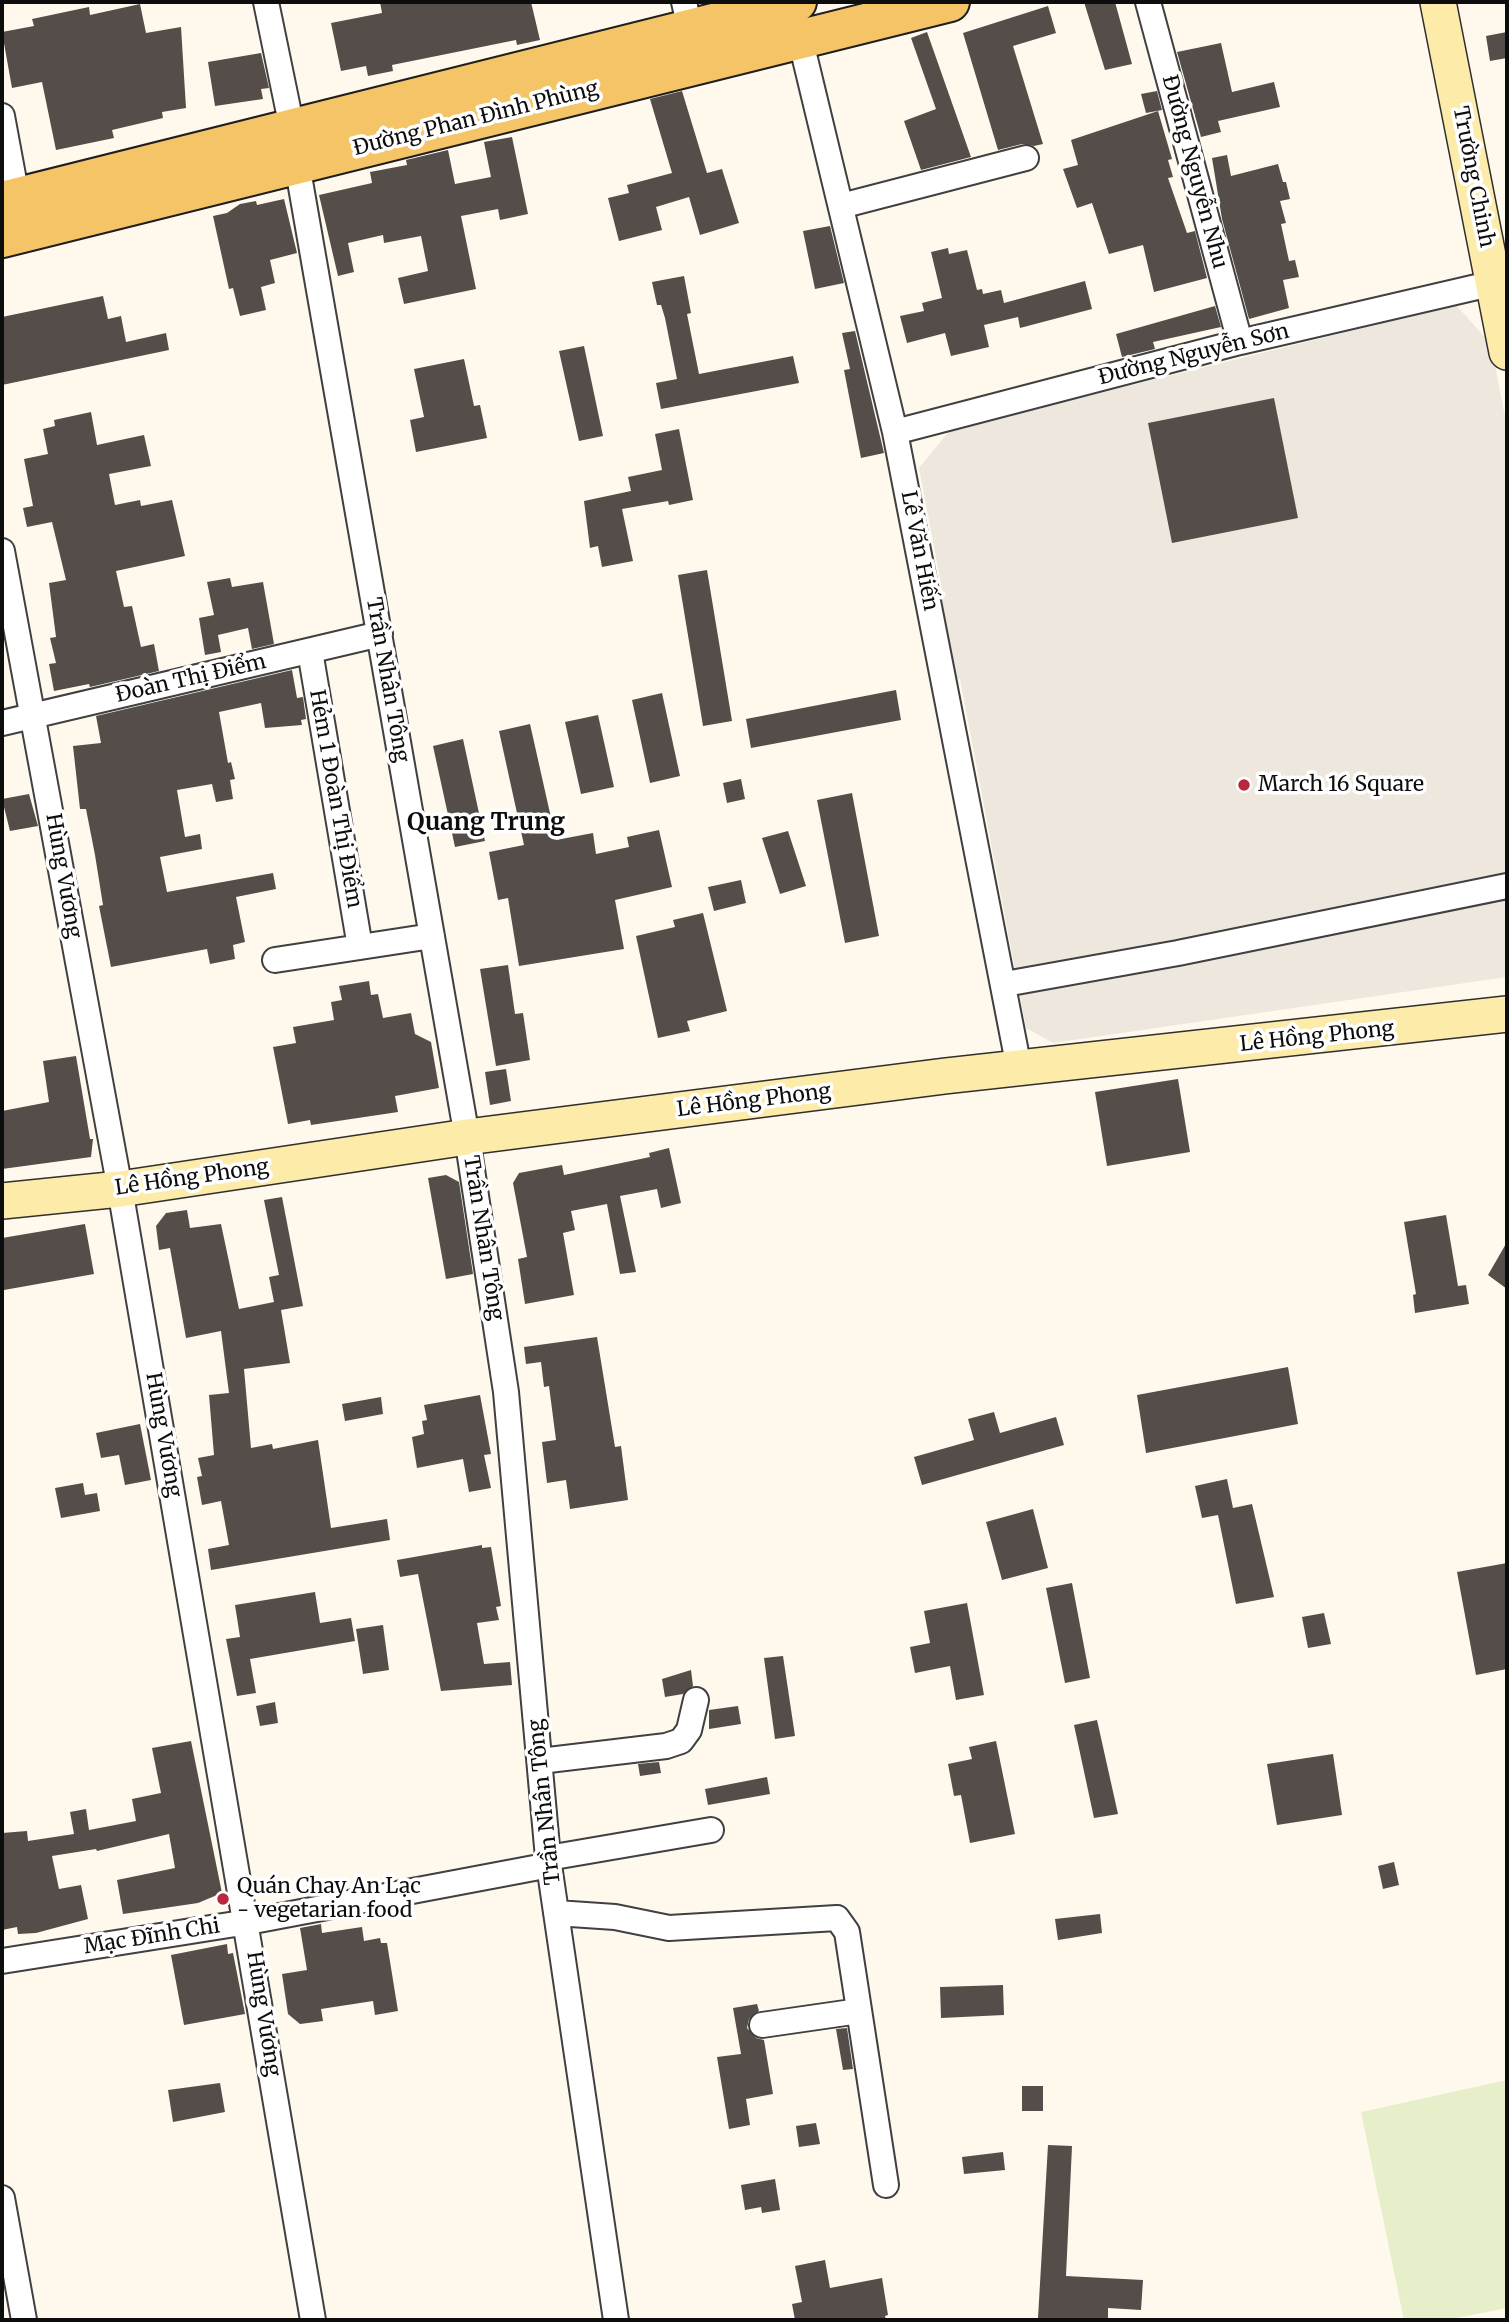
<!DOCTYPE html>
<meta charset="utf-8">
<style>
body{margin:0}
#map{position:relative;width:1509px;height:2322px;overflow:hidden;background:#fff9ed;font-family:Merriweather,serif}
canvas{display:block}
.frame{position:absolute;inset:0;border:4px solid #0d0d0d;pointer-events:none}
</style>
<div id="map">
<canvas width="1509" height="2322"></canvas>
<div class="frame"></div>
</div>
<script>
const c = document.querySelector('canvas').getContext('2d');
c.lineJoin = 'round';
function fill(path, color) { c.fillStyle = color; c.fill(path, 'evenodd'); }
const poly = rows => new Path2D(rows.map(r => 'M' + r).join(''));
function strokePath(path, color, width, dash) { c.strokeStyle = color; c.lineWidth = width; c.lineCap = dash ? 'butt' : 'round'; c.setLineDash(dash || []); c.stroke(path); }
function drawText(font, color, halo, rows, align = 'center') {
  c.font = font + ' Merriweather,serif'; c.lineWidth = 7; c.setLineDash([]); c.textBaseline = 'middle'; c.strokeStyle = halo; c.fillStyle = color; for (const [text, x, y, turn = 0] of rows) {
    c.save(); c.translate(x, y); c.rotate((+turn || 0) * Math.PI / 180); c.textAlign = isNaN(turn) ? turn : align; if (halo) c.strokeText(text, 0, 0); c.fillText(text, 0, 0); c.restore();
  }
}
fill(poly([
 [1507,2080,1507,2308,1446,2320,1404,2320,1361,2112]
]), '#e6efc9');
fill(poly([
 [1456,305,1491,344,1507,427,1507,977,1053,1043,1026,1028,960,679,945,681,929,598,943,594,919,468,950,430]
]), '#eee7dd');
fill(poly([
 [380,2,531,2,540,40,517,45,516,40,392,65,393,71,368,76,366,66,341,71,331,23,382,13],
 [1084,2,1115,2,1132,64,1105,70],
 [140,4,146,33,181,27,186,108,162,112,163,118,112,130,114,138,56,150,42,82,12,88,2,32,34,26,32,19,89,7,90,15],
 [1048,6,1056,33,1013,46,1043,144,1034,146,1022,144,998,150,963,33],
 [927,32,971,157,921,170,904,121,936,109,911,38],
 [1507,32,1507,58,1490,61,1486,36],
 [1221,43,1232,92,1274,82,1280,107,1218,121,1221,132,1201,137,1177,52],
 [261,53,269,88,261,89,263,99,215,106,208,62],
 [682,91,707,173,722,169,739,223,700,235,689,197,656,207,662,230,619,241,608,198,629,193,627,185,672,173,650,99],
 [1157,91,1162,110,1146,113,1141,94],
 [1158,111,1172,159,1168,160,1173,177,1168,178,1187,233,1195,231,1207,278,1154,292,1143,245,1109,254,1092,203,1077,208,1063,169,1078,165,1071,140],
 [512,137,528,214,500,220,498,209,461,216,476,289,404,304,398,278,428,271,421,236,384,243,383,235,348,243,354,272,338,276,319,195,372,183,370,172,407,165,406,160,448,150,455,184,491,177,484,142],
 [1227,155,1231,176,1278,164,1283,182,1286,182,1290,199,1280,201,1286,223,1281,224,1289,261,1295,260,1299,277,1283,280,1289,308,1249,319,1222,219,1212,158],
 [284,199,297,253,270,260,275,283,261,287,266,310,240,316,233,288,229,289,213,216,227,213,240,204,256,201,257,205],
 [830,226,844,283,815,289,803,231],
 [948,248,949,254,967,250,977,290,982,289,983,294,1001,290,1004,303,1085,281,1092,309,1020,328,1018,317,984,325,989,347,951,356,945,333,907,343,900,316,924,311,922,303,942,298,931,252],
 [684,276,691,313,687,314,699,374,793,356,799,383,661,409,656,383,677,379,665,318,661,305,657,305,652,282],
 [103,296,108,319,121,316,126,342,166,333,169,350,2,385,2,317],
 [1215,306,1221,327,1153,342,1155,349,1122,357,1116,334],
 [855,331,884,453,861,458,844,370,850,369,842,333],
 [584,346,603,436,579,441,559,351],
 [464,359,474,406,480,405,487,438,416,452,410,420,424,417,414,369],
 [1274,398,1298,518,1172,543,1148,423],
 [91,412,97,445,144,435,151,466,109,474,115,505,140,500,141,506,172,500,185,556,116,571,124,607,132,606,141,647,154,644,159,671,90,687,89,684,54,691,49,664,56,663,50,638,56,637,49,583,66,580,52,522,27,527,23,508,33,506,24,459,48,454,43,429,55,426,54,420],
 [679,429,693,500,669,505,668,501,622,509,633,561,602,567,598,546,590,548,584,501,631,491,628,477,662,470,655,434],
 [707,570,732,721,703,726,678,575],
 [230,578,232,587,263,582,274,644,252,649,248,628,218,635,221,652,205,655,199,618,214,615,207,582],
 [292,670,297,698,303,697,306,719,301,720,302,725,265,728,261,703,219,712,228,763,231,762,235,779,230,780,233,799,216,802,212,784,177,790,185,837,200,834,202,849,160,857,167,892,273,873,276,889,236,897,245,942,233,945,235,959,210,964,207,949,111,967,99,906,103,905,95,855,86,809,80,809,73,746,101,743,96,716],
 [896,690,901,720,751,748,746,719],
 [662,693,680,776,650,783,632,700],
 [598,715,614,787,581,794,565,722],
 [530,724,556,840,593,833,596,854,629,847,627,837,659,830,672,887,615,900,624,949,519,966,508,898,498,900,489,852,524,845,499,731],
 [463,739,485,841,455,847,433,746],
 [741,779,745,799,727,803,723,783],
 [852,793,879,936,845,943,817,800],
 [29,794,38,826,10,831,2,799],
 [788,831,806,886,780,894,762,838],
 [741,880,746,903,714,911,708,887],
 [703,913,727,1011,687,1021,690,1031,658,1038,636,936,675,927,673,920],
 [508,965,515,1014,523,1013,530,1060,496,1066,480,969],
 [369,981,371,995,378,994,383,1018,411,1013,415,1034,431,1042,439,1088,395,1096,398,1112,311,1125,310,1120,288,1124,273,1047,296,1043,293,1027,334,1020,331,1002,342,1000,339,986],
 [76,1056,90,1139,93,1139,91,1157,2,1169,2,1111,49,1102,43,1061],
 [506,1069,511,1101,490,1105,485,1072],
 [1178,1079,1190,1152,1107,1166,1095,1092],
 [669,1148,681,1203,661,1208,657,1189,620,1196,636,1272,620,1274,607,1204,571,1211,575,1230,563,1233,574,1295,525,1304,518,1259,527,1257,513,1183,519,1173,562,1165,564,1175,650,1157,649,1153],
 [446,1175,459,1182,473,1274,446,1279,428,1178],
 [282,1197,303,1306,281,1310,290,1363,244,1369,251,1448,272,1444,273,1449,318,1440,331,1528,387,1519,390,1540,211,1570,208,1549,229,1545,221,1501,202,1505,197,1477,202,1476,198,1458,214,1455,209,1395,229,1393,221,1331,186,1338,170,1248,159,1250,156,1226,166,1213,187,1210,190,1228,221,1224,239,1309,274,1302,269,1277,279,1275,264,1200],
 [1446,1215,1458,1286,1466,1285,1469,1304,1415,1313,1413,1295,1416,1294,1404,1222],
 [85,1224,94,1274,4,1290,2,1238],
 [1507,1242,1507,1289,1488,1275],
 [597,1337,615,1447,621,1446,628,1500,570,1509,566,1480,547,1483,542,1442,556,1440,549,1386,544,1387,541,1362,526,1364,524,1347],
 [1288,1367,1298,1424,1146,1453,1137,1395],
 [480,1395,491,1454,484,1455,491,1488,469,1492,463,1459,417,1468,412,1437,424,1434,422,1421,427,1420,424,1405],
 [381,1397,383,1414,345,1421,342,1404],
 [994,1412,1000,1433,1056,1417,1064,1445,922,1485,914,1457,974,1440,968,1419],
 [140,1424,151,1480,125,1485,119,1455,101,1458,96,1433],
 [1227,1479,1233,1508,1252,1504,1274,1597,1236,1604,1218,1515,1202,1518,1195,1486],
 [83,1483,85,1495,97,1493,100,1511,61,1518,55,1488],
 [1033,1509,1048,1568,1002,1580,986,1522],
 [482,1545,482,1548,491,1547,501,1606,496,1607,499,1620,477,1623,484,1664,510,1662,512,1685,441,1691,418,1574,400,1577,397,1560],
 [1507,1563,1507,1669,1476,1675,1457,1572],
 [1072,1583,1090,1678,1065,1683,1046,1588],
 [315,1592,320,1623,351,1618,355,1641,250,1659,256,1693,237,1696,226,1639,240,1637,235,1605],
 [967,1603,984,1695,956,1700,950,1666,915,1673,910,1647,930,1643,924,1611],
 [1324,1613,1331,1644,1308,1648,1302,1617],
 [383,1625,389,1670,363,1674,356,1629],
 [783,1656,795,1736,775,1739,764,1658],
 [691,1670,693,1686,683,1694,665,1697,662,1679],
 [275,1702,278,1723,260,1726,256,1706],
 [738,1706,741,1724,709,1729,709,1710],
 [1097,1720,1118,1814,1094,1818,1074,1725],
 [191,1741,222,1893,198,1903,123,1914,117,1880,175,1868,169,1834,97,1851,96,1849,52,1856,59,1889,81,1885,88,1919,36,1933,18,1934,17,1927,2,1930,2,1833,27,1831,28,1841,74,1834,70,1812,86,1809,89,1830,136,1821,132,1799,161,1793,152,1748],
 [996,1741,1015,1834,970,1843,961,1795,954,1796,948,1764,972,1759,969,1747],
 [1333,1754,1342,1815,1277,1825,1267,1764],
 [659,1762,661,1773,640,1776,638,1764],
 [767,1777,770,1794,708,1805,705,1789],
 [1394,1862,1399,1885,1383,1889,1378,1866],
 [1100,1914,1102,1933,1058,1940,1055,1919],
 [321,1924,322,1933,362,1927,364,1941,380,1938,381,1943,387,1943,398,2011,375,2015,373,2001,321,2009,323,2021,300,2024,288,2014,282,1974,307,1970,300,1928],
 [227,1944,228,1954,233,1953,245,2014,184,2025,171,1955],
 [1003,1985,1004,2015,941,2018,940,1987],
 [757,2004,759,2011,749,2019,747,2028,756,2038,764,2040,773,2094,746,2099,750,2125,729,2129,717,2057,741,2054,733,2008],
 [847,2028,853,2069,843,2070,836,2029],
 [220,2083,225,2112,173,2122,168,2090],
 [1022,2086,1043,2086,1043,2111,1022,2111],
 [816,2123,820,2144,799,2147,796,2126],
 [1048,2145,1072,2146,1066,2276,1143,2280,1141,2310,1108,2308,1108,2320,1038,2318],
 [1003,2152,1005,2170,964,2174,962,2157],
 [775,2179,780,2210,762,2213,761,2207,745,2210,741,2185],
 [825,2260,830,2288,882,2278,888,2315,885,2316,886,2320,795,2320,792,2304,802,2302,795,2266]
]), '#554d49');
const street = poly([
 [266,2,292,128],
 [684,2,690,28],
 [1148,2,1240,342],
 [800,38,895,432,1019,1068],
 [2,116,17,197],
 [297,164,467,1137,506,1392,548,1858,616,2320],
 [841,206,1026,158],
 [895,432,1240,342,1494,283],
 [2,551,120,1189,313,2320],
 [310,651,360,947],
 [2,723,380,634],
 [275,960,432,936],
 [1005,984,1178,953,1507,886],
 [540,1761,666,1746,681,1741,689,1730,696,1700],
 [548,1858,711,1830],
 [556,1913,615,1917,669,1928,837,1918,847,1932,886,2185],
 [2,1961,248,1922,550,1865],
 [762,2025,859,2011],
 [2,2198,24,2320]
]);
const secondary = poly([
 [1438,2,1507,352],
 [2,1201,120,1189,467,1137,945,1076,1507,1014]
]);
const primary = poly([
 [2,201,797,2],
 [2,238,950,2]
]);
strokePath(street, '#404040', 28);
strokePath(secondary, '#2f2f2f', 38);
strokePath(primary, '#1e1e1e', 42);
strokePath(street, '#fff', 24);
strokePath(secondary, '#fdeba9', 35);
strokePath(primary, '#f5c466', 38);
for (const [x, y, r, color] of [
 [1244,785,7,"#b9283e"],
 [223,1899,7,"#b9283e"]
]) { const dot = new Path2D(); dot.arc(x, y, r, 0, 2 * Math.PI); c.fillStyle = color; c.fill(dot); strokePath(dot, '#fff', 2.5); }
drawText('21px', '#0d0d0d', '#fff', [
 ["Đường Phan Đình Phùng",476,119,-14],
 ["Đường Nguyễn Nhu",1194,172,75],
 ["Trường Chinh",1473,177,79],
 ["Đường Nguyễn Sơn",1194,355,-14],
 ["Lê Văn Hiến",919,551,79],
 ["Đoàn Thị Điểm",191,679,-13],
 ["Trần Nhân Tông",387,680,80],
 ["Hẻm 1 Đoàn Thị Điểm",335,799,80],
 ["Hùng Vương",63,876,80],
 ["Lê Hồng Phong",1317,1037,-6],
 ["Lê Hồng Phong",754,1101,-7],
 ["Lê Hồng Phong",192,1178,-8],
 ["Trần Nhân Tông",483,1238,81],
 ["Hùng Vương",163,1435,80],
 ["Trần Nhân Tông",545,1802,-96],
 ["Mạc Đĩnh Chi",152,1937,-9],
 ["Hùng Vương",263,2014,81]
]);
drawText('21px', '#0d0d0d', '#fff', [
 ["March 16 Square",1258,785],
 ["Quán Chay An Lạc",237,1887],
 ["- vegetarian food",237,1911]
], 'left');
drawText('bold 24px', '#0d0d0d', '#fff', [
 ["Quang Trung",486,823]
]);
</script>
